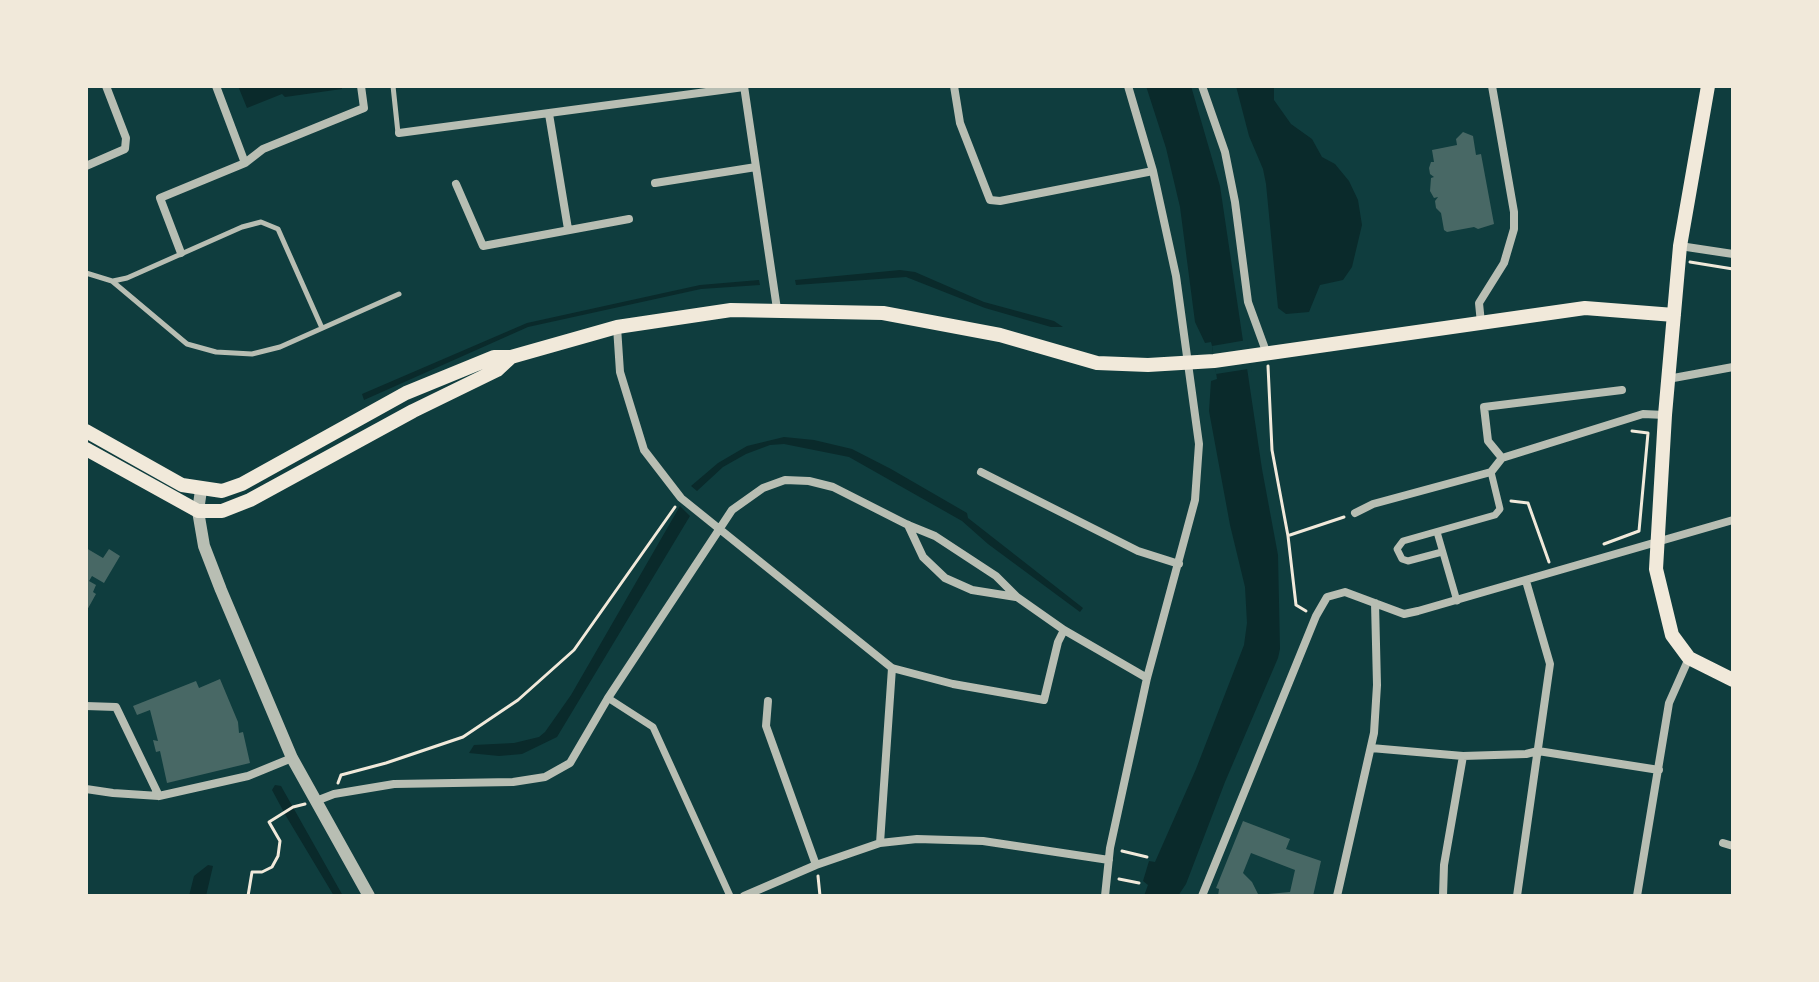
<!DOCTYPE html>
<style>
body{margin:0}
#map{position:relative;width:1819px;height:982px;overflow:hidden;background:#0f3d3e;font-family:"Public Sans",sans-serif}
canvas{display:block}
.frame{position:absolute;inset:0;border:88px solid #f1e9da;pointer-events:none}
</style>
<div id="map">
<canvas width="1819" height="982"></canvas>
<div class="frame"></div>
</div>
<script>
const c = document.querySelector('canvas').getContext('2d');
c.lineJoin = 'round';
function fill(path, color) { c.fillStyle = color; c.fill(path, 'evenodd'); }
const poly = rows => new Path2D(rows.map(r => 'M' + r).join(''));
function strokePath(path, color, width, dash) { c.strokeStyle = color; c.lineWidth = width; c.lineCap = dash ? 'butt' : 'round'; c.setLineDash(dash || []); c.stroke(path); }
fill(poly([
 [238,86,342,86,342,89,285,97,282,94,247,108],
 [1146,86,1191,86,1220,186,1262,469,1278,555,1280,649,1278,658,1225,782,1186,884,1178,896,1144,896,1148,885,1143,881,1149,861,1155,862,1196,769,1244,645,1247,623,1245,587,1230,525,1209,411,1211,381,1217,379,1212,346,1211,342,1205,343,1195,322,1180,207,1166,148],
 [1236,86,1274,86,1274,100,1291,124,1312,139,1322,157,1335,164,1349,181,1358,200,1362,225,1352,267,1343,280,1320,285,1309,312,1286,314,1278,308,1266,184,1263,169,1249,136],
 [900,270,915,272,984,302,1054,321,1063,327,1051,327,985,308,906,277,796,285,795,280],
 [759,280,760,285,701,289,528,327,364,400,362,394,527,323,700,285],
 [784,437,814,440,852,449,891,469,967,513,968,518,1083,608,1080,612,988,544,962,521,849,457,784,444,770,445,746,454,723,467,697,491,691,486,718,463,747,446],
 [680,506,690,516,557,737,522,754,499,756,469,753,474,745,514,743,539,737,545,732,571,695],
 [275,785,281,786,343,896,334,896,286,816,272,790],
 [208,865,213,866,206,896,189,896,194,876]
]), '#0a2a2b');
fill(poly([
 [1247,340,1252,372,1249,372,1248,369,1216,374,1212,346]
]), '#0f3d3e');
fill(poly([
 [1463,132,1473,136,1476,155,1481,154,1494,224,1478,229,1474,227,1447,232,1444,230,1441,213,1436,208,1435,201,1438,197,1434,198,1430,191,1431,178,1434,177,1430,174,1429,168,1431,162,1434,162,1432,150,1457,145,1456,139],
 [86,548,103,558,109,549,120,556,104,583,92,576,89,581,96,585,93,592,96,594,86,612],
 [220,679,238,722,239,733,243,732,250,763,167,783,160,751,156,752,153,740,158,741,150,710,137,715,133,706,196,681,199,688],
 [1243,821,1290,839,1286,849,1321,861,1313,896,1269,896,1268,894,1290,892,1295,870,1251,853,1243,873,1252,882,1259,896,1218,896,1219,889,1216,888]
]), '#486865');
strokePath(poly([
 [1690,262,1733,269],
 [1268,366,1272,450,1288,536,1296,605,1306,611],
 [1511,501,1528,503,1549,562],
 [1290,535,1344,517],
 [1604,544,1639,531,1648,433,1632,431],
 [338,783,341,775,386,763,463,737,518,700,574,650,675,507],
 [1122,851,1147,857],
 [818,876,820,896],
 [1119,879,1139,883],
 [248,896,252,872,262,872,272,867,278,856,280,841,269,822,293,807,305,804]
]), '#f1e9da', 3);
strokePath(poly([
 [393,86,398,133],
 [86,273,112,281,187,344,216,352,252,354,280,347,399,294],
 [113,281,127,278,242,227,261,222,278,229,322,328]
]), '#b8beb3', 5);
strokePath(poly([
 [1437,532,1457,601],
 [1442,552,1408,561,1402,559,1397,549,1403,541,1495,515,1500,509,1491,472],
 [608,698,653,727,730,896]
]), '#b8beb3', 7);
strokePath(poly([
 [216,86,245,163],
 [744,86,777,309],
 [954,86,960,123,990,200,1000,201,1153,171],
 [1202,86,1225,152,1235,202,1248,302,1267,354],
 [549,114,568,229],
 [399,133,744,87],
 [86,166,125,149,126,138,106,86],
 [655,183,756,167],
 [456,184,483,246,629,219],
 [1680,246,1733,254],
 [181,253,160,198,245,163,263,149,364,108,361,86],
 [1481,323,1479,303,1504,263,1514,229,1514,212,1492,86],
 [617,327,620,372,644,450,681,498,892,668,953,684,1044,700,1058,642,1064,630],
 [1668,379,1733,367],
 [1502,458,1488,441,1484,407,1622,390],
 [1502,458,1643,414,1665,415],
 [981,472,1138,551,1179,564],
 [1355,513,1373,504,1491,472,1502,458],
 [908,525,923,557,945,578,972,590,1016,597],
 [768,701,766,726,816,865],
 [86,706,116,707,159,796],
 [1371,748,1463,756,1526,754,1538,751,1659,770],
 [86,789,113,793,159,796,248,776,292,758],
 [316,801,334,794,394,784,513,782,545,777,570,763,608,698,732,510,763,488,785,480,809,481,833,487,908,525,935,536,996,576,1017,597,1064,630,1147,678],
 [880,843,892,668],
 [1723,843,1733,846],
 [744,896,816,865,880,843,917,839,983,841,1109,860],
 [1105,896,1110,848,1147,678,1195,500,1199,444,1176,276,1153,171,1128,86],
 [1202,896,1316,616,1327,597,1345,592,1404,614,1418,611,1733,520],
 [1337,896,1374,733,1377,685,1375,603],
 [1443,896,1444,865,1463,756],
 [1517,896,1550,664,1526,581],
 [1637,896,1669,703,1689,658]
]), '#b8beb3', 8);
strokePath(poly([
 [201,490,198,511,204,546,221,590,292,758,369,896]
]), '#b8beb3', 12);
strokePath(poly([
 [1708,86,1680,246,1665,415,1656,569,1672,635,1689,658,1733,680],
 [86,431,182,485,222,491,242,484,406,393,494,357,511,357,617,327,731,310,883,313,1000,335,1097,363,1148,365,1214,361,1585,308,1674,315],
 [86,449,198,511,222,511,250,500,413,411,497,370,511,357]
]), '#f1e9da', 14);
</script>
